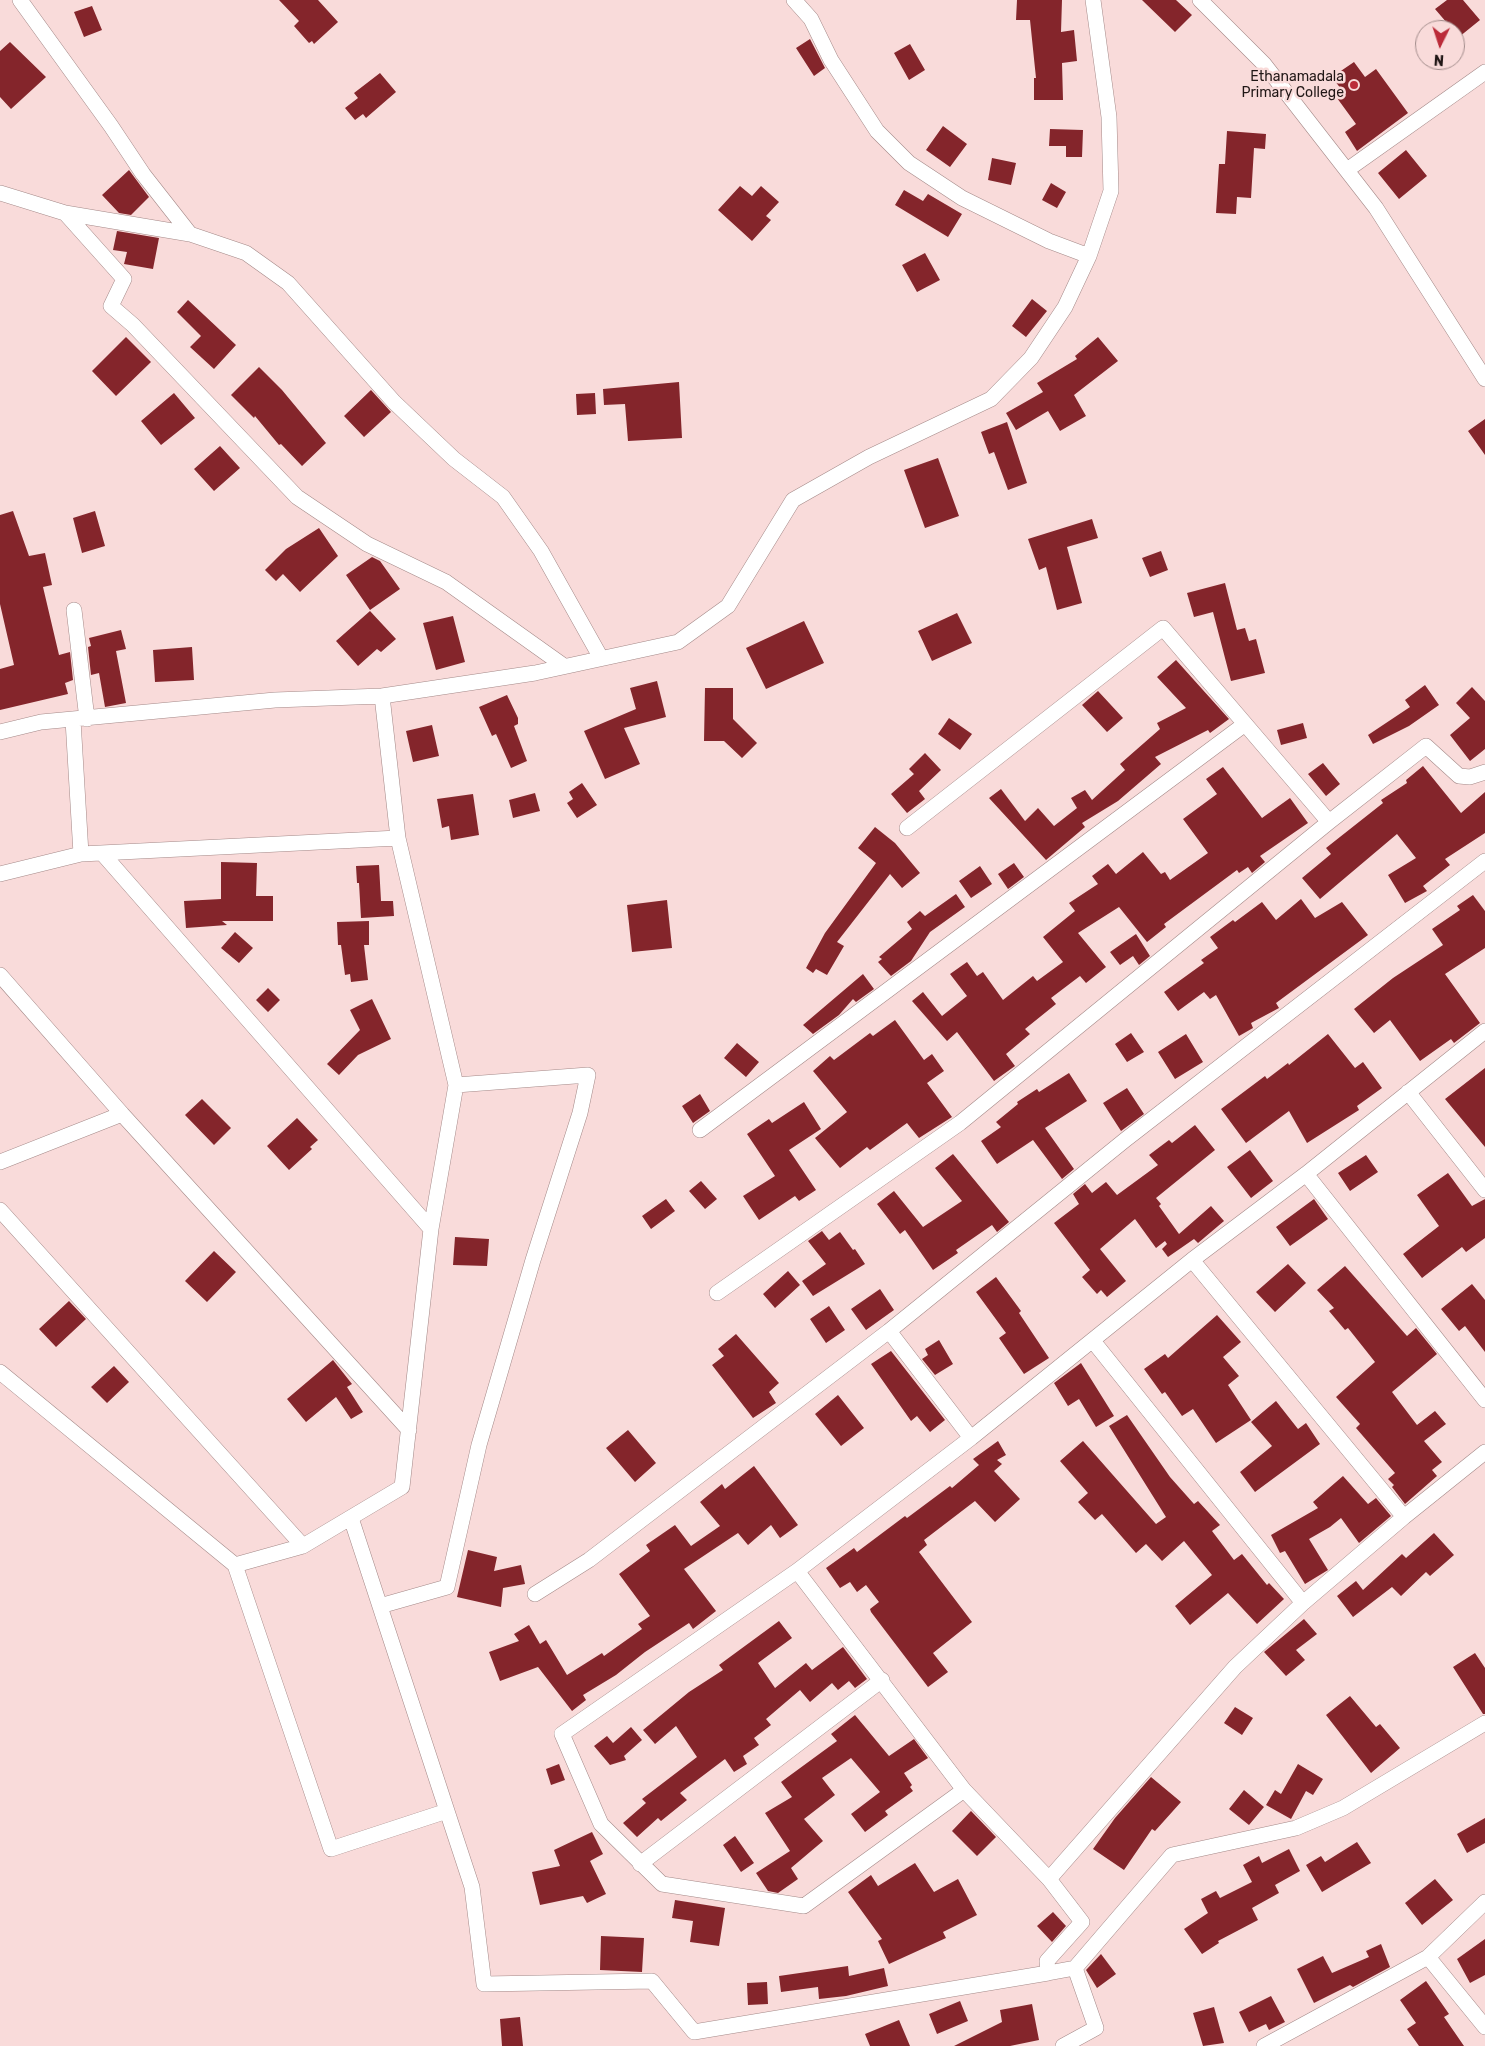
<!DOCTYPE html>
<style>
body{margin:0}
#map{position:relative;width:1485px;height:2046px;overflow:hidden;background:#f9dbda;font-family:Rubik,sans-serif}
canvas{display:block}
.north{position:absolute;left:1415px;top:20px;width:50px;height:50px;box-sizing:border-box;background:#f9dbda;border:1px solid #a38d8c;border-radius:50%;rotate:184deg;font-size:14px;font-weight:700;line-height:20px;text-align:center;color:#211716}
.north::after{content:'';display:block;margin:auto;width:18px;height:22px;background:#bb2b39;clip-path:polygon(50% 0,100% 100%,50% 72%,0 100%)}
</style>
<div id="map">
<canvas width="1485" height="2046"></canvas>
<div class="north">N</div>
</div>
<script>
const c = document.querySelector('canvas').getContext('2d');
c.lineJoin = 'round';
function fill(path, color) { c.fillStyle = color; c.fill(path, 'evenodd'); }
const poly = rows => new Path2D(rows.map(r => 'M' + r).join(''));
function strokePath(path, color, width, dash) { c.strokeStyle = color; c.lineWidth = width; c.lineCap = dash ? 'butt' : 'round'; c.setLineDash(dash || []); c.stroke(path); }
function drawText(font, color, halo, rows, align = 'center') {
  c.font = font + ' Rubik,sans-serif'; c.lineWidth = 5; c.setLineDash([]); c.textBaseline = 'middle'; c.strokeStyle = halo; c.fillStyle = color; for (const [text, x, y, turn = 0] of rows) {
    c.save(); c.translate(x, y); c.rotate((+turn || 0) * Math.PI / 180); c.textAlign = isNaN(turn) ? turn : align; if (halo) c.strokeText(text, 0, 0); c.fillText(text, 0, 0); c.restore();
  }
}
fill(poly([
 [279,0,318,0,338,22,314,44,312,41,309,43,294,26,299,21],
 [1017,0,1062,0,1061,32,1074,30,1077,61,1062,63,1063,100,1034,100,1034,78,1036,78,1030,20,1016,20],
 [1142,0,1176,0,1192,15,1175,32],
 [1447,0,1463,0,1480,20,1459,37,1435,9],
 [92,6,102,30,84,37,74,12],
 [810,39,825,68,814,76,796,48],
 [10,42,46,77,11,109,0,97,0,51],
 [910,44,925,70,909,80,894,53],
 [1354,62,1365,77,1376,69,1408,113,1357,151,1345,132,1356,124,1337,98,1344,93,1332,77],
 [380,73,396,92,366,118,363,114,355,120,345,108,358,98,354,93],
 [943,126,967,144,950,167,926,150],
 [1050,129,1083,130,1082,157,1066,157,1066,146,1049,146],
 [1227,131,1266,134,1265,149,1254,148,1251,198,1237,197,1236,214,1216,213,1219,164,1225,164],
 [1406,150,1427,176,1399,199,1378,173],
 [992,158,1016,163,1011,185,988,180],
 [129,170,149,197,131,215,119,213,102,195],
 [1051,183,1066,192,1057,208,1042,200],
 [740,186,752,196,761,186,779,202,766,216,771,220,752,241,718,210],
 [904,190,923,201,928,194,962,214,948,237,895,205],
 [117,231,159,238,153,269,124,264,127,252,113,250],
 [925,253,940,280,917,292,902,265],
 [1032,299,1047,311,1026,337,1012,326],
 [188,300,236,345,214,369,190,347,201,336,177,312],
 [126,337,151,362,116,396,92,371],
 [1098,337,1118,361,1074,395,1086,416,1060,431,1048,411,1016,430,1006,413,1043,392,1037,383,1077,359,1075,356],
 [259,367,282,390,326,443,302,466,281,444,279,445,255,416,254,418,231,395],
 [679,382,682,438,628,441,625,404,604,405,603,389],
 [371,390,391,412,364,437,344,416],
 [174,393,195,418,161,445,141,421],
 [595,393,596,414,577,415,576,394],
 [1485,419,1485,455,1468,431],
 [1007,422,1027,483,1008,490,994,452,989,454,981,432],
 [220,446,240,468,214,491,194,469],
 [938,458,959,516,925,528,904,470],
 [13,511,29,556,45,553,52,585,43,587,59,655,70,652,73,680,65,683,68,694,0,710,0,669,14,665,0,604,0,515],
 [95,511,105,546,82,553,73,518],
 [1092,519,1098,538,1067,547,1082,603,1057,610,1046,567,1039,570,1028,539],
 [319,528,338,556,300,592,283,574,276,581,265,570,286,549],
 [1161,551,1168,570,1150,577,1142,558],
 [372,557,380,561,400,589,370,610,346,575],
 [1225,583,1237,630,1245,628,1249,641,1256,639,1265,673,1231,681,1213,612,1194,617,1187,593],
 [370,611,396,639,381,652,377,649,358,666,336,641],
 [957,613,972,643,932,661,918,631],
 [453,616,465,662,436,670,423,623],
 [804,621,824,663,766,689,746,648],
 [121,630,126,649,116,651,126,703,105,707,99,673,91,675,88,647,91,646,89,638],
 [192,647,194,680,155,682,153,650],
 [1176,660,1229,719,1210,733,1208,730,1155,757,1161,764,1118,801,1082,823,1085,827,1046,860,989,798,1001,789,1025,821,1038,808,1054,826,1077,808,1071,798,1085,790,1092,800,1125,770,1120,764,1160,729,1157,723,1186,708,1157,677],
 [657,681,666,717,624,728,640,764,605,779,584,731,636,709,630,688],
 [1425,685,1439,705,1409,726,1373,744,1368,735,1410,707,1405,700],
 [1472,687,1485,701,1485,749,1470,761,1450,735,1470,718,1456,703],
 [705,688,733,688,733,719,757,743,742,758,724,741,704,741],
 [1098,691,1123,718,1107,732,1082,705],
 [507,695,518,718,518,724,514,726,527,761,511,768,496,734,492,736,479,707],
 [949,718,972,734,960,750,938,734],
 [1303,723,1307,738,1281,745,1277,730],
 [432,725,439,756,413,762,406,731],
 [925,753,941,770,919,791,925,799,907,813,891,794,914,774,909,769],
 [1323,763,1340,784,1326,796,1308,774],
 [1423,766,1461,813,1485,792,1485,833,1445,859,1450,865,1423,886,1427,891,1405,903,1388,875,1416,858,1397,834,1320,899,1302,878,1331,854,1326,848,1383,803,1381,800,1407,783,1406,780],
 [1223,767,1262,818,1290,798,1308,823,1260,856,1265,862,1252,873,1248,867,1239,873,1237,870,1164,924,1166,927,1147,942,1119,907,1078,933,1106,967,1086,983,1080,976,1051,998,1056,1004,1025,1029,1030,1034,1006,1054,1015,1066,994,1081,957,1032,947,1041,912,1001,923,992,942,1016,967,996,950,974,967,962,977,976,983,972,1003,1000,1033,976,1037,981,1063,962,1043,937,1075,911,1069,903,1098,884,1092,876,1108,864,1116,874,1143,852,1161,874,1165,872,1170,880,1208,853,1183,819,1217,794,1206,779],
 [582,783,597,805,577,818,567,803,573,799,569,792],
 [535,793,540,811,513,818,509,800],
 [473,794,479,835,451,840,449,826,442,828,437,799],
 [875,827,895,843,920,873,902,888,890,874,837,942,844,946,827,975,816,969,813,973,806,968,825,933,876,863,858,848],
 [221,862,257,863,256,896,273,896,273,921,222,921,227,925,186,928,184,901,221,899],
 [1014,863,1024,877,1008,889,998,874],
 [379,865,381,901,393,901,394,916,361,918,359,883,357,883,356,866],
 [980,866,992,884,971,898,959,881],
 [956,894,965,907,930,932,911,961,891,976,878,962,882,959,879,957,912,929,907,922,920,911,925,916],
 [1473,895,1485,911,1485,948,1445,974,1480,1023,1454,1043,1451,1039,1420,1061,1390,1020,1374,1033,1354,1009,1393,978,1443,945,1432,929,1460,910,1457,906],
 [1301,899,1315,918,1342,902,1368,935,1276,1003,1279,1008,1251,1023,1253,1028,1239,1036,1216,995,1210,999,1204,992,1178,1011,1164,992,1204,963,1201,960,1218,948,1210,937,1233,920,1235,922,1262,902,1276,920],
 [667,900,672,948,632,952,627,905],
 [369,921,369,945,364,945,368,980,351,982,350,974,345,975,341,945,338,945,337,922],
 [235,932,253,948,239,963,221,948],
 [1136,934,1150,956,1139,965,1133,956,1120,965,1110,952],
 [863,974,874,989,856,1002,853,999,839,1015,813,1034,803,1025],
 [268,988,280,1000,268,1012,256,1000],
 [372,999,391,1039,358,1055,339,1075,327,1064,360,1030,350,1010],
 [895,1020,924,1060,932,1054,944,1071,927,1083,952,1117,919,1138,907,1123,870,1150,867,1147,840,1168,815,1138,847,1112,813,1071,830,1056,834,1060,870,1033,873,1036],
 [1131,1033,1144,1052,1127,1062,1115,1044],
 [1186,1034,1203,1062,1175,1079,1158,1052],
 [1328,1034,1355,1068,1363,1062,1382,1088,1357,1106,1359,1110,1307,1143,1289,1111,1246,1143,1221,1109,1265,1076,1267,1079,1288,1063,1289,1065],
 [737,1043,759,1062,746,1077,724,1058],
 [1485,1068,1485,1147,1445,1099],
 [1069,1073,1087,1101,1045,1128,1074,1169,1062,1179,1033,1140,997,1164,981,1141,1001,1127,996,1122,1018,1104,1017,1102,1037,1089,1039,1092],
 [1127,1088,1144,1114,1121,1131,1103,1103],
 [700,1094,710,1111,693,1123,682,1106],
 [202,1099,231,1128,214,1145,185,1115],
 [804,1102,821,1129,789,1150,816,1190,799,1201,795,1196,759,1220,743,1196,775,1176,747,1134,769,1119,772,1123],
 [297,1118,318,1140,310,1147,312,1149,289,1170,267,1146],
 [1195,1125,1215,1150,1156,1198,1161,1204,1159,1206,1179,1234,1211,1206,1224,1221,1198,1243,1194,1239,1168,1257,1162,1249,1167,1244,1165,1241,1156,1248,1135,1219,1100,1249,1126,1281,1107,1297,1101,1290,1097,1294,1082,1277,1090,1270,1054,1223,1079,1204,1073,1194,1085,1184,1092,1193,1106,1182,1117,1195,1158,1165,1149,1155,1169,1140,1172,1143],
 [1250,1150,1273,1181,1251,1198,1227,1167],
 [953,1154,1009,1222,997,1232,992,1225,956,1250,958,1253,933,1270,905,1230,900,1234,877,1204,894,1191,923,1227,962,1201,935,1168],
 [1366,1155,1378,1172,1350,1191,1338,1173],
 [1448,1173,1472,1206,1485,1199,1485,1238,1466,1252,1462,1247,1422,1278,1403,1254,1439,1226,1417,1195],
 [701,1181,717,1199,705,1209,689,1191],
 [666,1199,675,1211,651,1229,642,1216],
 [1314,1199,1328,1219,1290,1246,1276,1227],
 [822,1231,829,1240,840,1232,853,1250,855,1249,865,1264,813,1296,802,1281,826,1264,808,1241],
 [455,1237,489,1239,487,1266,453,1265],
 [214,1251,236,1272,207,1302,185,1281],
 [1288,1264,1306,1283,1275,1312,1256,1292],
 [1345,1266,1407,1336,1416,1328,1437,1354,1392,1392,1417,1425,1435,1411,1446,1424,1424,1441,1442,1462,1432,1470,1437,1476,1405,1504,1392,1487,1394,1485,1388,1479,1395,1473,1356,1428,1360,1424,1336,1397,1375,1362,1348,1328,1345,1330,1329,1311,1334,1308,1317,1290],
 [788,1271,800,1285,775,1308,763,1294],
 [996,1277,1021,1311,1019,1313,1049,1358,1024,1374,999,1338,1006,1333,976,1292],
 [1472,1284,1485,1300,1485,1352,1465,1326,1459,1331,1441,1309],
 [880,1289,894,1310,866,1330,851,1309],
 [69,1301,86,1319,56,1347,39,1329],
 [829,1306,845,1330,826,1343,810,1319],
 [1217,1315,1241,1342,1223,1357,1239,1376,1228,1385,1251,1420,1216,1443,1193,1409,1182,1416,1165,1392,1162,1394,1144,1369,1165,1354,1168,1358],
 [736,1334,779,1383,769,1392,776,1403,753,1418,712,1365,724,1356,718,1349],
 [939,1340,953,1364,935,1375,922,1359,928,1355,925,1349],
 [891,1351,945,1420,930,1432,917,1416,911,1421,871,1364],
 [333,1360,352,1384,347,1387,363,1412,351,1419,336,1397,306,1422,287,1399],
 [1081,1363,1114,1416,1096,1427,1079,1399,1068,1406,1054,1383],
 [114,1366,129,1382,107,1403,91,1387],
 [838,1395,864,1428,841,1446,815,1414],
 [1276,1401,1298,1429,1306,1423,1320,1444,1255,1492,1240,1472,1272,1446,1251,1422],
 [1127,1415,1170,1477,1194,1504,1198,1501,1220,1525,1212,1531,1234,1560,1242,1554,1267,1585,1269,1583,1284,1599,1257,1624,1228,1593,1190,1625,1175,1606,1212,1575,1184,1541,1162,1561,1146,1544,1136,1553,1102,1514,1095,1520,1078,1502,1088,1493,1060,1461,1083,1441,1156,1524,1166,1517,1109,1426],
 [628,1430,656,1463,635,1482,606,1448],
 [998,1441,1006,1455,997,1460,1002,1464,994,1471,1020,1499,995,1522,975,1501,924,1540,927,1545,919,1552,972,1622,933,1653,948,1672,928,1687,871,1612,870,1609,879,1602,866,1585,857,1592,850,1582,840,1588,826,1568,854,1548,857,1552,905,1516,907,1518,950,1486,952,1488,979,1465,973,1459],
 [754,1466,798,1525,780,1538,771,1525,748,1545,738,1533,684,1569,716,1611,693,1629,689,1623,645,1652,616,1675,583,1695,586,1700,572,1711,538,1667,500,1681,489,1652,519,1641,514,1634,529,1625,540,1644,546,1640,567,1675,602,1653,604,1656,642,1629,638,1624,650,1616,619,1574,650,1551,646,1545,675,1525,691,1546,720,1526,700,1502,722,1484,725,1489],
 [1343,1476,1368,1504,1376,1498,1391,1516,1359,1543,1341,1518,1330,1527,1309,1539,1328,1570,1305,1584,1285,1551,1280,1553,1271,1535,1318,1508,1313,1502],
 [1434,1533,1454,1555,1430,1576,1426,1572,1401,1596,1392,1587,1353,1617,1337,1596,1356,1581,1363,1590,1402,1554,1406,1558],
 [468,1550,497,1557,494,1571,521,1565,525,1584,503,1588,501,1607,457,1597],
 [1304,1619,1317,1634,1296,1650,1305,1660,1286,1676,1264,1652],
 [779,1621,792,1638,758,1663,775,1688,806,1663,812,1670,843,1647,867,1679,855,1688,849,1681,838,1690,832,1683,810,1702,800,1690,766,1719,771,1725,754,1738,759,1745,743,1756,747,1764,734,1772,725,1759,680,1793,687,1800,661,1821,658,1818,637,1837,623,1823,646,1803,642,1799,697,1757,676,1726,655,1744,643,1730,689,1692,723,1670,719,1665],
 [1475,1653,1485,1668,1485,1714,1483,1714,1453,1667],
 [1350,1696,1376,1727,1380,1724,1400,1748,1371,1773,1326,1715],
 [1235,1707,1253,1718,1242,1735,1224,1723],
 [855,1715,889,1756,914,1739,928,1758,904,1773,912,1785,910,1787,913,1791,885,1811,888,1815,865,1832,851,1814,880,1792,851,1758,822,1778,835,1795,804,1819,823,1841,791,1868,798,1879,778,1893,768,1891,756,1873,790,1851,765,1813,792,1797,781,1782,837,1741,831,1734],
 [631,1727,642,1740,624,1756,626,1760,610,1765,594,1746,607,1736,613,1743],
 [559,1764,565,1780,551,1785,546,1769],
 [1298,1764,1323,1779,1313,1795,1306,1791,1291,1819,1266,1805,1275,1790,1281,1794],
 [1151,1777,1181,1802,1155,1831,1152,1829,1124,1870,1093,1849,1115,1818],
 [1244,1790,1264,1807,1249,1825,1229,1809],
 [971,1811,996,1837,977,1856,952,1831],
 [1485,1818,1485,1843,1467,1853,1457,1834],
 [592,1832,603,1854,590,1861,606,1894,587,1903,583,1896,540,1905,532,1872,560,1866,554,1850],
 [735,1836,754,1863,741,1872,723,1845],
 [1357,1842,1371,1863,1322,1892,1306,1865,1321,1856,1325,1862],
 [1289,1849,1300,1871,1275,1885,1279,1893,1252,1908,1258,1920,1218,1941,1219,1943,1202,1954,1184,1929,1208,1913,1201,1899,1216,1891,1220,1898,1252,1882,1243,1865,1259,1856,1262,1863],
 [915,1863,934,1892,958,1879,977,1915,943,1932,946,1938,889,1964,878,1941,882,1939,848,1892,871,1875,878,1886],
 [1435,1879,1453,1900,1422,1925,1405,1903],
 [675,1900,725,1908,719,1946,690,1942,693,1921,672,1918],
 [1053,1912,1066,1926,1052,1942,1037,1926],
 [601,1936,644,1938,642,1972,600,1970],
 [1485,1939,1485,1975,1470,1983,1457,1959],
 [1381,1944,1390,1967,1353,1987,1350,1985,1314,2003,1297,1969,1323,1956,1332,1973,1369,1957,1366,1951],
 [1101,1954,1116,1974,1097,1988,1086,1970],
 [848,1966,849,1976,884,1968,888,1986,846,1996,819,1999,818,1987,781,1992,779,1976],
 [1426,1981,1449,2014,1444,2017,1464,2046,1419,2046,1407,2029,1416,2023,1400,2000],
 [767,1982,768,2004,748,2005,747,1983],
 [1271,1996,1285,2022,1269,2030,1266,2024,1249,2032,1239,2012],
 [960,2001,968,2021,937,2034,929,2014],
 [1032,2004,1039,2040,1010,2046,954,2046,1002,2022,1000,2010],
 [1214,2007,1224,2043,1203,2046,1193,2013],
 [520,2017,523,2046,502,2046,500,2019],
 [899,2020,910,2046,870,2046,865,2034]
]), '#84252b');
const street = poly([
 [20,0,111,126,143,174,190,234],
 [794,0,811,19,831,60,877,131,909,163,962,198,1049,241,1089,256],
 [1200,0,1264,64,1376,208,1485,379],
 [1347,170,1485,72],
 [0,193,65,213,124,279,111,306,133,325,297,497,367,544,446,582,564,666],
 [65,213,190,234,246,253,288,283,394,402,454,459,503,497,541,551,601,658],
 [74,610,87,719],
 [382,696,398,838],
 [73,720,81,854],
 [0,732,41,722,275,700,382,696,535,673,678,642,728,606,793,500,869,457,991,399,1031,358,1065,307,1089,256,1111,191,1109,117,1093,0],
 [907,828,1163,628,1329,822],
 [102,853,431,1229],
 [0,874,81,854,398,838,456,1085,431,1229,402,1487,303,1546,0,1210],
 [0,975,122,1114,0,1162],
 [1408,1092,1485,1190],
 [122,1114,409,1430],
 [700,1130,1245,724],
 [1306,1174,1485,1400],
 [1192,1260,1404,1517],
 [717,1293,960,1123,1329,822,1426,746,1459,776,1470,777,1485,772],
 [889,1331,971,1438],
 [1093,1341,1303,1603],
 [0,1372,235,1565,331,1849,447,1811,472,1887,484,1984,652,1981,694,2032,1048,1973],
 [351,1518,447,1811],
 [235,1565,303,1546],
 [797,1571,964,1790,1049,1879,1082,1922,1047,1961,1048,1973,1075,1968,1096,2028,1063,2046],
 [535,1594,589,1560,889,1331,1125,1140,1485,861],
 [380,1606,447,1587,479,1445,533,1260,580,1113,588,1075,456,1085],
 [964,1790,804,1906,662,1884,601,1824,562,1734,797,1571,971,1438,1192,1260,1306,1174,1485,1031],
 [640,1864,882,1680],
 [1049,1879,1235,1667,1303,1603,1404,1517,1485,1452],
 [1428,1957,1485,2027],
 [1075,1968,1172,1855,1296,1828,1343,1808,1485,1723],
 [1264,2046,1428,1957,1485,1902]
]);
strokePath(street, '#a48988', 16);
strokePath(street, '#fff', 15);
for (const [x, y, r, color] of [
 [1354,85,5,"#bb2b39"]
]) { const dot = new Path2D(); dot.arc(x, y, r, 0, 2 * Math.PI); c.fillStyle = color; c.fill(dot); strokePath(dot, '#f9dbda', 2); }
drawText('14px', '#211716', '#f9dbda', [
 ["Ethanamadala",1344,77],
 ["Primary College",1344,93]
], 'right');
</script>
